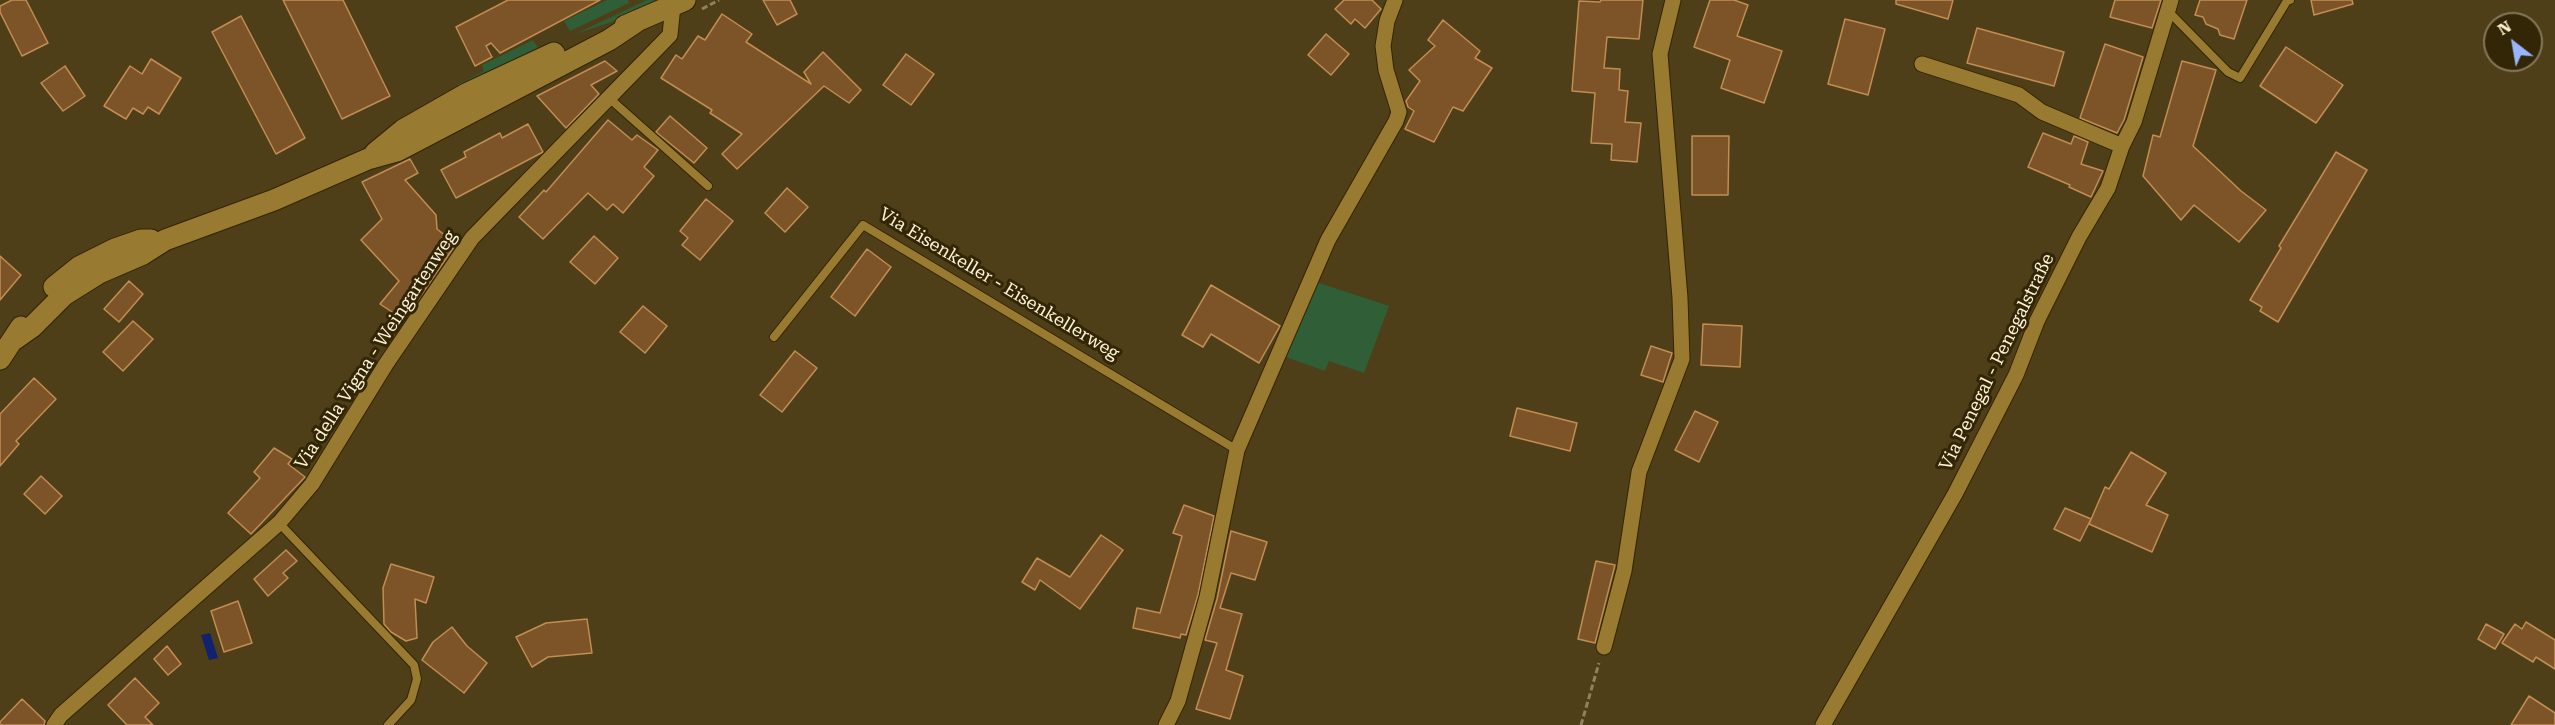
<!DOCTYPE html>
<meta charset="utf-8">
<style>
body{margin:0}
#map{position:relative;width:2555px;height:725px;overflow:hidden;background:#4e3f18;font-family:"Roboto Serif",serif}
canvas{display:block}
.north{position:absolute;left:2483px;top:12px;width:60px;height:60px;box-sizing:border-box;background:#322606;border:2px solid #847859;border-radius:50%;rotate:329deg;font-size:16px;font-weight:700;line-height:24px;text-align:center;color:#fef2d6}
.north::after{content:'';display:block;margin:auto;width:21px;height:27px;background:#99b5fd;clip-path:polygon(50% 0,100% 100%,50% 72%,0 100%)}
</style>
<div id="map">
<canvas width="2555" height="725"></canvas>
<div class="north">N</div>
</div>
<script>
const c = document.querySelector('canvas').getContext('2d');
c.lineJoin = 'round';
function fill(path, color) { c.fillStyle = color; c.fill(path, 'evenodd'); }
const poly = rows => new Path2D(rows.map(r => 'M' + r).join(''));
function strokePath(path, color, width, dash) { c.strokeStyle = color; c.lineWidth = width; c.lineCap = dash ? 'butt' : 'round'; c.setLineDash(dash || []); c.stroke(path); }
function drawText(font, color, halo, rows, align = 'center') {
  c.font = font + ' "Roboto Serif",serif'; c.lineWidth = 6; c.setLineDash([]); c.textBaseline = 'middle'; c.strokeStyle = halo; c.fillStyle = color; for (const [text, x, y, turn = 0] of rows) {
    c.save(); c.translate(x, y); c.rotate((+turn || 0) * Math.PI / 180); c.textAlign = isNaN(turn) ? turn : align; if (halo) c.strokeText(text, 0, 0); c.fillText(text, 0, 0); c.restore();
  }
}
fill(poly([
 [607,0,628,0,629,3,570,31,564,21],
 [647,0,660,0,633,15,575,34],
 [533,40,538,48,458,88,457,85,484,71,482,65],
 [1316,282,1389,306,1364,373,1329,361,1325,371,1286,357]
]), '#305e37');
fill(poly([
 [210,633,218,658,209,660,201,635]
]), '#112270');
const building = poly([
 [12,0,26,0,48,43,22,56,0,12,0,6,12,0],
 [283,0,343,0,390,96,342,119,283,0],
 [508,0,600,0,500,53,491,43,486,46,492,57,475,66,456,27,508,0],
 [763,0,790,0,797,14,777,25,763,0],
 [1344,0,1372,0,1381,9,1365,28,1355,19,1351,24,1335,9,1344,0],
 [1601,0,1643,0,1639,39,1607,37,1604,68,1620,69,1619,90,1628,91,1625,122,1641,123,1637,162,1611,160,1612,144,1591,143,1595,93,1572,91,1579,1,1600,2,1601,0],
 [1710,0,1734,0,1748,5,1737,36,1782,51,1764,103,1721,88,1730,60,1694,47,1710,0],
 [1896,0,1953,0,1948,19,1896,4,1896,0],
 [2115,0,2161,0,2152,28,2110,17,2115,0],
 [2200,0,2247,0,2234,39,2220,35,2218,29,2206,24,2203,17,2195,15,2200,0],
 [2311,0,2352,0,2353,4,2314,15,2311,0],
 [722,14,752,34,746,42,811,84,804,72,823,52,861,90,849,103,824,86,737,169,722,154,742,134,710,113,712,110,661,78,676,55,682,59,698,36,705,40,722,14],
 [241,16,305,138,276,154,212,32,241,16],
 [1845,19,1885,29,1868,95,1828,84,1845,19],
 [1443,20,1480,51,1475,58,1492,68,1463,111,1453,107,1434,142,1405,129,1414,111,1408,107,1406,101,1420,81,1409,70,1435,46,1428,40,1443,20],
 [1977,28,2064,52,2054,86,1967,63,1977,28],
 [1326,34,1349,54,1331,75,1308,55,1326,34],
 [2105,44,2143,57,2124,120,2117,133,2080,118,2105,44],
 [2286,47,2343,85,2316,123,2260,86,2286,47],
 [906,54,934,74,911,105,883,85,906,54],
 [151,59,181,78,159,114,148,107,143,114,133,108,126,119,104,106,130,66,142,74,151,59],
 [605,61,617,71,591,85,599,94,566,128,537,96,605,61],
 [2182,61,2216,70,2193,146,2241,191,2266,210,2239,242,2194,205,2181,220,2143,176,2153,135,2160,137,2182,61],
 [65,66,85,96,63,111,41,83,65,66],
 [670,116,707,148,694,163,656,132,670,116],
 [608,120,632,140,637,135,658,150,644,167,654,176,623,213,613,204,607,210,588,193,543,239,519,217,544,190,546,192,608,120],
 [528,124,543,152,456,198,441,170,466,157,464,152,500,133,502,138,528,124],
 [2043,133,2071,144,2074,136,2088,142,2081,164,2103,171,2091,197,2069,187,2070,185,2028,167,2043,133],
 [1692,136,1729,136,1728,195,1692,195,1692,136],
 [2336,152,2367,170,2278,322,2260,311,2262,307,2250,300,2281,248,2279,246,2336,152],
 [410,159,418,173,405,180,436,215,437,229,456,244,404,320,380,304,399,281,361,240,382,219,362,182,410,159],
 [787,188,808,207,785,232,765,213,787,188],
 [706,199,733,221,700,260,682,245,688,238,680,231,706,199],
 [594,236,618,258,595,284,570,262,594,236],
 [867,249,891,267,855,316,831,297,867,249],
 [0,256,21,275,0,300,0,256],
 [129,281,143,294,119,322,104,309,129,281],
 [1211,285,1280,326,1259,363,1211,334,1203,347,1182,335,1211,285],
 [643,306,667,326,645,353,620,332,643,306],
 [133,321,153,339,123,371,103,352,133,321],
 [1703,324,1742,326,1740,367,1701,365,1703,324],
 [1651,346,1672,353,1663,382,1641,375,1651,346],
 [795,351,817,368,782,412,760,395,795,351],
 [34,378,56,399,16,441,19,444,0,466,0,414,34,378],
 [1517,408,1577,423,1570,451,1510,436,1517,408],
 [1695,411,1718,422,1699,462,1675,450,1695,411],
 [274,448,292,459,288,464,305,477,251,534,228,513,260,478,254,472,274,448],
 [2131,452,2166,473,2146,505,2168,515,2152,552,2089,524,2105,487,2109,489,2131,452],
 [41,476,62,496,45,514,24,494,41,476],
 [1184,505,1214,516,1198,595,1186,635,1181,634,1180,638,1133,628,1137,608,1160,613,1182,536,1173,533,1184,505],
 [2065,508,2091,519,2080,541,2054,529,2065,508],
 [1231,531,1267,542,1255,580,1231,573,1220,608,1242,614,1226,670,1243,676,1230,719,1196,709,1217,643,1205,640,1217,599,1231,531],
 [1101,535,1123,550,1080,609,1040,580,1035,590,1022,582,1037,558,1070,577,1101,535],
 [286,550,297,561,283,573,288,578,268,596,254,579,286,550],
 [1596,561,1615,565,1595,643,1578,639,1596,561],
 [391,564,434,577,426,603,415,599,417,638,406,641,391,632,384,624,383,588,391,564],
 [238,601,252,643,224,652,211,611,238,601],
 [587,619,592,653,548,657,532,667,516,637,546,623,587,619],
 [2526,622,2555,640,2555,669,2536,657,2533,662,2502,643,2515,624,2522,629,2526,622],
 [2486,624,2504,634,2495,649,2478,639,2486,624],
 [452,627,467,646,487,663,464,693,422,660,433,642,452,627],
 [167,646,181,664,168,675,154,659,167,646],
 [135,678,159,703,145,717,153,725,127,725,108,705,135,678],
 [2529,696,2555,713,2555,725,2511,725,2529,696],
 [22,699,45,721,44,725,0,725,0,722,22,699]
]);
fill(building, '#7c5427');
strokePath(building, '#c28d53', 1.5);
const service = poly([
 [2168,11,2228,72,2240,78,2287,1,2290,0],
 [609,98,708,186],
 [774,337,863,225,1237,450],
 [279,523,414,665,417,679,411,700,388,725]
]);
const minor = poly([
 [1922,64,2019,95,2042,112,2122,146],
 [1604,647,1624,571,1639,472,1682,359,1680,298,1660,54,1673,0],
 [54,725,61,715,279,523,312,484,386,364,472,238,670,35,673,5],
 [1166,725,1178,701,1207,597,1237,450,1328,240,1396,121,1399,112,1386,70,1383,46,1387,21,1395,0],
 [1823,725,1955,494,2016,375,2037,321,2079,237,2108,188,2122,146,2134,122,2171,0]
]);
const secondary = poly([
 [625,26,685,0],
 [375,153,403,130,468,93,554,53],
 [54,287,79,267,115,249,141,240,151,240],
 [15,339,32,327,64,295,99,273,143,254,165,240,274,200,368,159,397,151,609,40,636,22],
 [0,359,21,327]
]);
strokePath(service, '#342500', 10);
strokePath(minor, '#342500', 17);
strokePath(secondary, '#342500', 23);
strokePath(poly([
 [702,9,719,0],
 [1581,725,1599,663]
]), '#90825f', 3, [6, 3]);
strokePath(service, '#987b31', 8);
strokePath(minor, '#987b31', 15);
strokePath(secondary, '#987b31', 21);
drawText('18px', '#fef2d6', '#322606', [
 ["Via Eisenkeller - Eisenkellerweg",999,284,31],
 ["Via della Vigna - Weingartenweg",376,350,-57],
 ["Via Penegal - Penegalstraße",1997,362,-64]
]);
</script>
